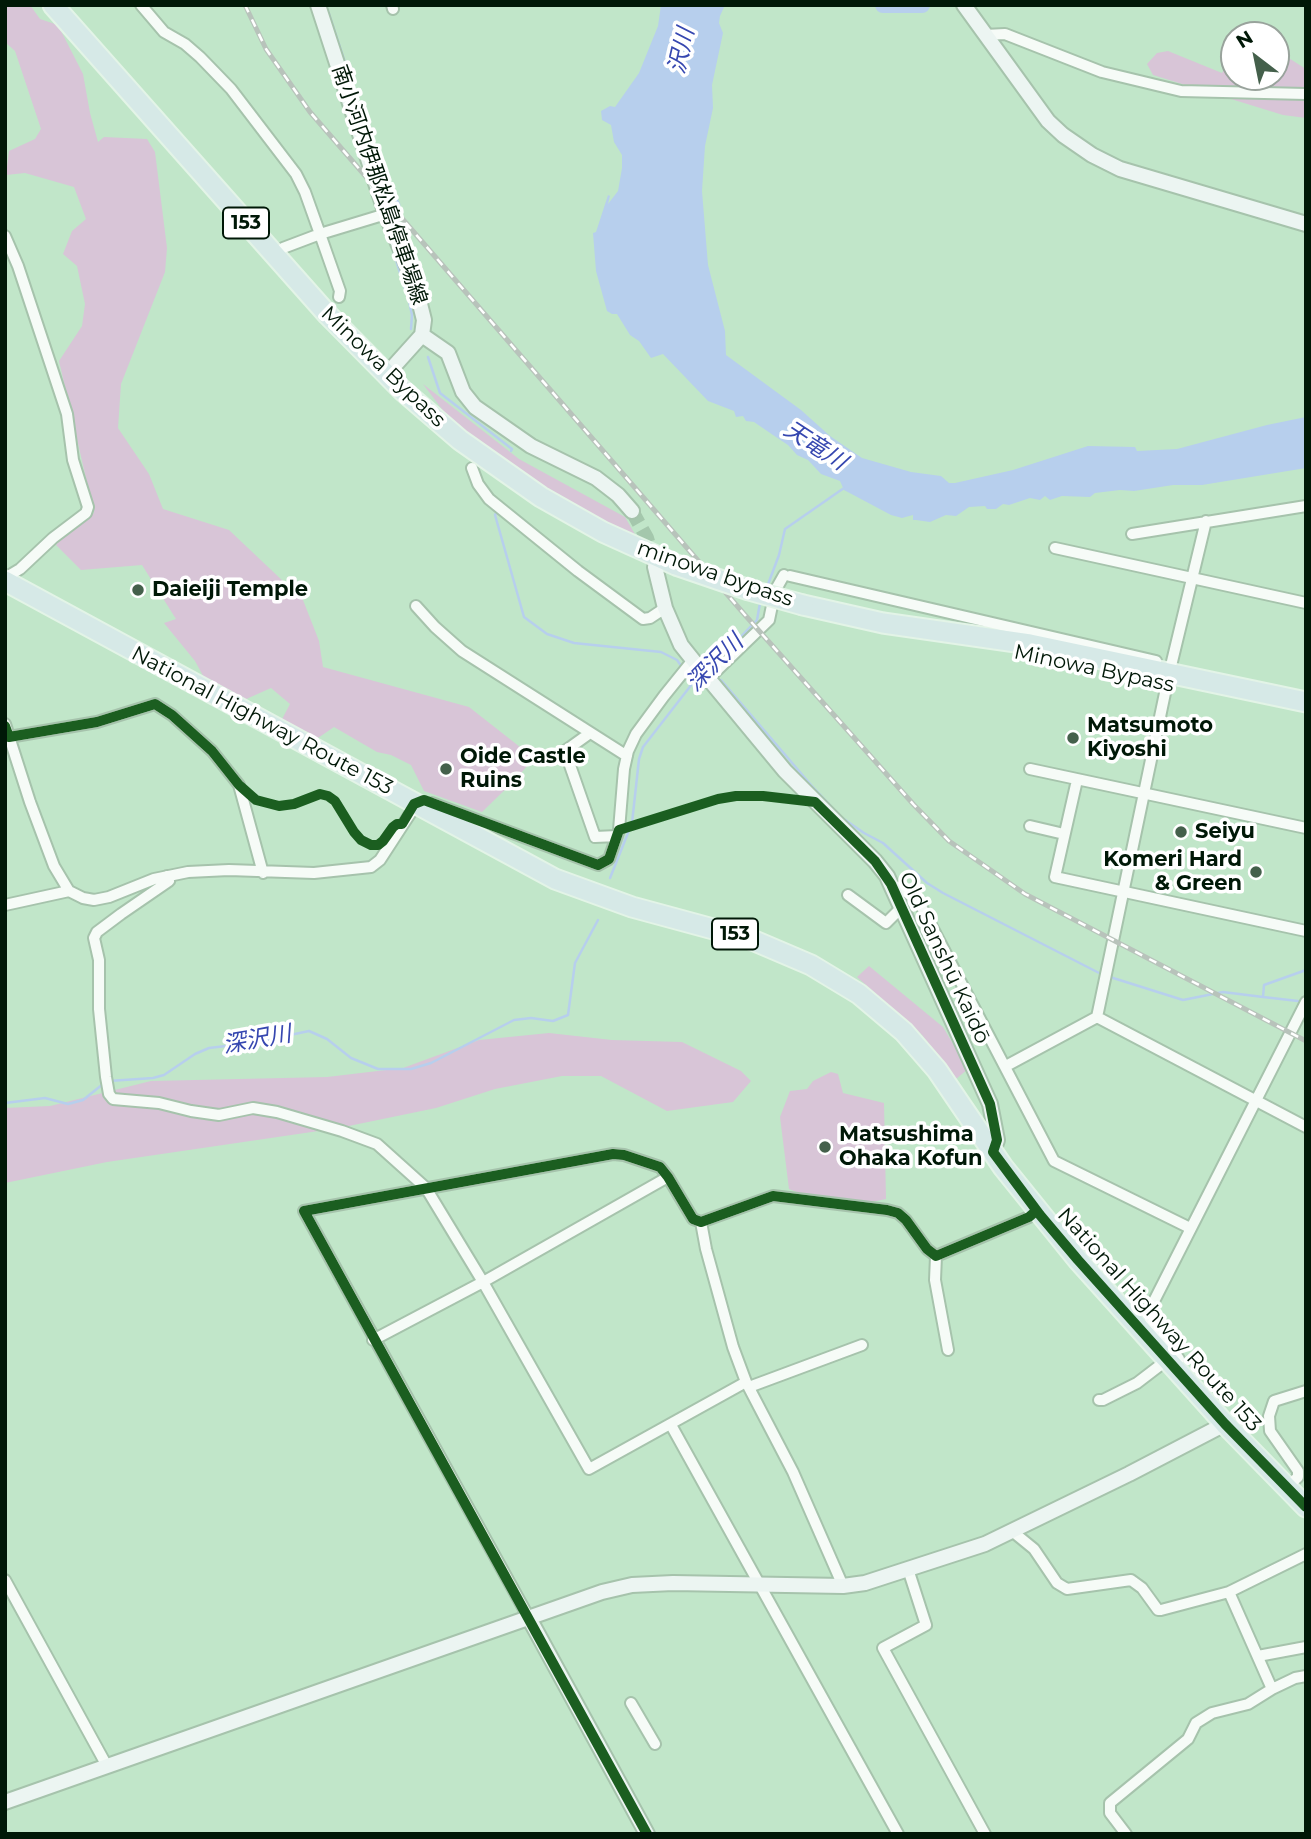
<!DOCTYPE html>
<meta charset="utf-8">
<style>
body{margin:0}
#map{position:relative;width:1311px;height:1839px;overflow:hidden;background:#c1e6c9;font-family:Montserrat,sans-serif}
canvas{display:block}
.frame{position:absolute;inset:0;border:7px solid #001807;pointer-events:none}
.north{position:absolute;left:1220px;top:21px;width:70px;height:70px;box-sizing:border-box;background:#fff;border:2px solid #99a39c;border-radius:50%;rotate:328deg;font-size:19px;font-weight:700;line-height:28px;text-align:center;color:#001807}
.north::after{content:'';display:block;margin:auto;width:24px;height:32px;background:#44604b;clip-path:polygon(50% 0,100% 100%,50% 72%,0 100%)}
</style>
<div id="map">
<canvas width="1311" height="1839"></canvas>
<div class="frame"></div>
<div class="north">N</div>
</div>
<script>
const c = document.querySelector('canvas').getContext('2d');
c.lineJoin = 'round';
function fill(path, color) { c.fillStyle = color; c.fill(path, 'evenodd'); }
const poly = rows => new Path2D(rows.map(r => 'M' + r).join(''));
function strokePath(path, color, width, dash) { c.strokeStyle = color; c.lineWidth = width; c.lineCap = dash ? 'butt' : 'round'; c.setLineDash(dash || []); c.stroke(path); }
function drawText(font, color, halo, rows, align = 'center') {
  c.font = font + ' Montserrat,"Noto Sans JP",sans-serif'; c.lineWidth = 7; c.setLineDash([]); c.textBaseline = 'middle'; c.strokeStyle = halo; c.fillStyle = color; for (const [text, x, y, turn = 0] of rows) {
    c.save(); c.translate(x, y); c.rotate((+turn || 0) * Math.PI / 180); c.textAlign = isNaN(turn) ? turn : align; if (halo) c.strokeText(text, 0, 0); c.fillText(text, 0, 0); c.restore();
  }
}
fill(poly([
 [5,5,30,5,40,19,58,25,83,74,90,113,98,142,104,137,147,139,155,152,167,248,165,272,121,384,118,428,149,474,163,509,229,530,303,600,319,641,323,667,469,707,534,758,515,780,482,812,424,791,411,765,391,755,377,752,334,727,315,740,280,723,290,704,271,688,244,700,207,683,195,661,164,623,176,619,142,565,81,570,56,545,64,533,94,513,59,361,82,326,85,304,77,266,63,254,72,231,86,219,74,187,25,173,6,175,9,151,35,139,41,129,15,51,5,42],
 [1276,50,1306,69,1306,118,1283,115,1153,75,1147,64,1157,53,1168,51,1222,73,1234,53,1234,77,1276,77],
 [423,384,519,459,625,517,640,543,570,508,460,433],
 [869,966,943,1027,968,1069,956,1079,922,1035,857,977],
 [549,1033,612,1040,682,1042,741,1071,751,1081,733,1102,667,1111,601,1076,562,1076,495,1089,436,1108,339,1128,107,1162,5,1183,5,1108,50,1106,151,1081,327,1077,403,1068,479,1040],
 [831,1072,838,1074,843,1093,884,1103,886,1199,867,1203,799,1193,789,1189,780,1117,790,1091,807,1089,813,1081]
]), '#d8c5d7');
fill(poly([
 [661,5,725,5,720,16,719,23,723,33,712,85,713,108,705,146,702,191,708,265,725,331,726,355,801,410,830,436,862,458,911,472,941,476,949,483,955,483,1013,470,1088,446,1135,447,1137,451,1177,449,1267,425,1306,417,1306,468,1202,485,1173,485,1134,491,1120,490,1095,493,1090,497,1062,496,1050,500,1045,496,1040,500,1030,498,1009,505,1003,504,996,509,987,509,985,506,969,507,956,516,946,515,930,522,916,520,913,520,913,515,902,518,891,515,844,490,840,481,821,474,808,460,797,455,788,445,773,435,754,422,746,421,743,416,736,417,734,411,708,401,663,354,651,358,639,341,630,335,617,314,612,314,607,311,596,271,593,233,596,232,608,195,610,196,608,204,618,191,622,168,622,155,614,142,611,125,602,120,601,111,610,106,615,107,639,73,658,26]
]), '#b7cfed');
strokePath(poly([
 [326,5,382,175,399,204,399,209,392,216],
 [390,241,409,301,412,315,411,329],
 [428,357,440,393,512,449,511,451],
 [497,512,495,515,524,617,547,634,574,643,661,652,677,660,682,667],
 [767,587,779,555,785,529,844,488],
 [705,667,726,652,757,620,760,603],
 [721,680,811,785,841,817,864,833,883,843,927,883,943,893,1103,975],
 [610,878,632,823,639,759,643,747,699,675],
 [1110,977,1183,1000,1223,992,1263,997,1264,985,1306,970],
 [1263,997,1298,1001],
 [109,1081,153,1078,164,1075,195,1054,209,1048,252,1043,309,1031,327,1039,351,1058,378,1069,411,1069,431,1063,514,1020,531,1018,553,1021,568,1015,575,963,598,920],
 [5,1103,45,1098,68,1104,83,1100,103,1084]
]), '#b7cfed', 2.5);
strokePath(poly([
 [883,5,922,5]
]), '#b7cfed', 16);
strokePath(poly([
 [632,511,647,538,653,558]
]), '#a4c7ac', 14, [14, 7]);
const street = poly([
 [141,5,164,32,185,44,200,57,231,89,296,174,305,192,320,234,340,291,339,297],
 [392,5,393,9],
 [985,35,1005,34,1102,72,1181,91,1306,94],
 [5,236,18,266,67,414,73,460,88,507,86,513,53,538,20,569,5,578],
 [283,248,320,234,386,214],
 [472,468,478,484,489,499,578,571,643,619,650,618,665,608],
 [1132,534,1306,506],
 [1055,548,1306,603],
 [790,576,1156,661],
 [416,606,435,627,462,651,627,756],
 [708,679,769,620,775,591,784,575],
 [5,724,30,802,54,866,69,891,83,898,94,900,109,897,154,879,188,872,229,870,314,873,371,867,380,860,417,803],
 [590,733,565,751,595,837,617,836],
 [9,737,97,722,155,704,172,715,212,751,239,785,263,873],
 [1030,769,1306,828],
 [1077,780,1055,877,1306,931],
 [432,803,598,865,609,859,619,830,624,769,628,751,636,734,664,696,693,660],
 [1030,826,1064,834],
 [167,876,169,881,121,914,97,932,94,938,99,960,99,1009,106,1077,109,1094,113,1099,159,1103,191,1111,219,1115,253,1108,277,1112,342,1131,377,1144,426,1188,483,1282,589,1469,746,1382],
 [891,884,908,893,920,904,1054,1161,1190,1228],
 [848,895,886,923,902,907],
 [5,905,69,891],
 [1097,1017,1169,674,1206,521],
 [1006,1066,1097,1017,1306,1127],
 [701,1222,706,1249,733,1347,746,1382,793,1472,843,1586],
 [936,1256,935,1280,948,1350],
 [373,1340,483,1282,668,1177],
 [1179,1359,1150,1319,1150,1309,1306,1002],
 [749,1387,862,1345],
 [1099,1400,1103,1400,1137,1383,1167,1360],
 [671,1425,898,1834],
 [1286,1488,1298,1477,1298,1471,1270,1431,1269,1416,1274,1401,1306,1391],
 [1012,1531,1034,1549,1057,1583,1067,1589,1131,1580,1142,1588,1158,1610,1161,1610,1229,1592,1306,1554],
 [908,1569,926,1625,883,1648,985,1834],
 [5,1580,107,1766],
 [1229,1592,1272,1689],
 [529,1618,304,1211,613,1154,624,1155,660,1167,668,1177,693,1219,701,1222,773,1196,887,1210,898,1213,906,1220,927,1249,936,1256,1029,1217,1036,1211],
 [1258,1656,1306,1647],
 [631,1703,655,1744],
 [1126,1834,1110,1813,1110,1803,1188,1739,1196,1723,1212,1713,1248,1704,1272,1689,1295,1678,1306,1676]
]);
const secondary = poly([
 [318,5,386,214,415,284,424,320,422,335,448,353,463,392,475,407,531,446,596,478,618,495,632,511],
 [964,5,1048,121,1063,135,1092,155,1120,169,1306,224],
 [386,375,422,335],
 [655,567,665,608,681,645,693,660,785,771,875,861,887,876,990,1104,997,1140,993,1152],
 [529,1618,647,1834],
 [5,1802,602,1592,632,1585,673,1583,843,1586,865,1583,985,1544,1129,1474,1225,1424]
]);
const highway = poly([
 [53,5,328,315,402,390,460,440,541,497,603,532,676,565],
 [5,581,555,879,632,907,750,939,811,965,859,994,904,1032,937,1070,1003,1167,1078,1260,1225,1424,1306,1507],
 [803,605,883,623,1030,644,1306,702]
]);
strokePath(street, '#a6c3ac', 14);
strokePath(secondary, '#a6c3ac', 18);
strokePath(highway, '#e3f4e7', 23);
strokePath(street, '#f6fbf7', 10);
strokePath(secondary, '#ecf5f2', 14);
strokePath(highway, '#d6e9e7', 19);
const rail = poly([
 [245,5,266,49,310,112,745,615,914,805,949,841,1025,894,1306,1041]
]);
strokePath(rail, '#b8c3bb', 5);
strokePath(rail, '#fff', 2.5, [8]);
const highwayBridge = poly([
 [676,565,749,590,803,605]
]);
strokePath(highwayBridge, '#e3f4e7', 23, []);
strokePath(highwayBridge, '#d6e9e7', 19);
strokePath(poly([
 [5,726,9,737,97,722,155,704,172,715,212,751,239,785,256,800,279,806,294,804,320,794,328,796,335,801,354,832,361,840,371,845,378,845,383,841,393,827,397,824,402,824,414,804,424,800,598,865,609,859,619,830,718,799,736,796,763,796,815,802,875,861,891,884,990,1104,997,1140,993,1152,1040,1215,1078,1260,1225,1424,1306,1507],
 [647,1834,304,1211,613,1154,624,1155,660,1167,668,1177,693,1219,701,1222,773,1196,887,1210,898,1213,906,1220,927,1249,936,1256,1029,1217,1036,1211]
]), '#1b5e20', 10);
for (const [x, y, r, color] of [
 [138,590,7,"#44604b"],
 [1073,738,7,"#44604b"],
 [446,769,7,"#44604b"],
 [1181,832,7,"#44604b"],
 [1256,872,7,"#44604b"],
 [825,1147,7,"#44604b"]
]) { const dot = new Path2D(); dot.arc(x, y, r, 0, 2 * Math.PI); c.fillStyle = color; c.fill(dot); strokePath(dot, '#fff', 2.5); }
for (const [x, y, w] of [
 [246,223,46],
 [735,934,46]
]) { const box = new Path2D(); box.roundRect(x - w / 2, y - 15.5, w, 31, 5); c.fillStyle = '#fff'; c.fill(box); strokePath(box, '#001807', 2); }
drawText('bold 19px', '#001807', null, [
 ["153",246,223],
 ["153",735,934]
]);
drawText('21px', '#001807', '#fff', [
 ["南小河内伊那松島停車場線",379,185,71],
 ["Minowa Bypass",383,367,44],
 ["minowa bypass",715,574,19],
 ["Minowa Bypass",1094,669,12],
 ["National Highway Route 153",262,721,28],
 ["Old Sanshū Kaidō",944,958,65],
 ["National Highway Route 153",1159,1320,48]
]);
drawText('bold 21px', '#001807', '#fff', [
 ["Daieiji Temple",152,590],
 ["Matsumoto",1087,726],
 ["Kiyoshi",1087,750],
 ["Oide Castle",460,757],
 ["Ruins",460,781],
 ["Seiyu",1195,832],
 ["Komeri Hard",1242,860,"right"],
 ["& Green",1242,884,"right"],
 ["Matsushima",839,1135],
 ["Ohaka Kofun",839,1159]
], 'left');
drawText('italic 23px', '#3647b0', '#fff', [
 ["沢川",682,51,-77],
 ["天竜川",815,446,33],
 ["深沢川",715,663,-45],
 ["深沢川",257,1040,-10]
]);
</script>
